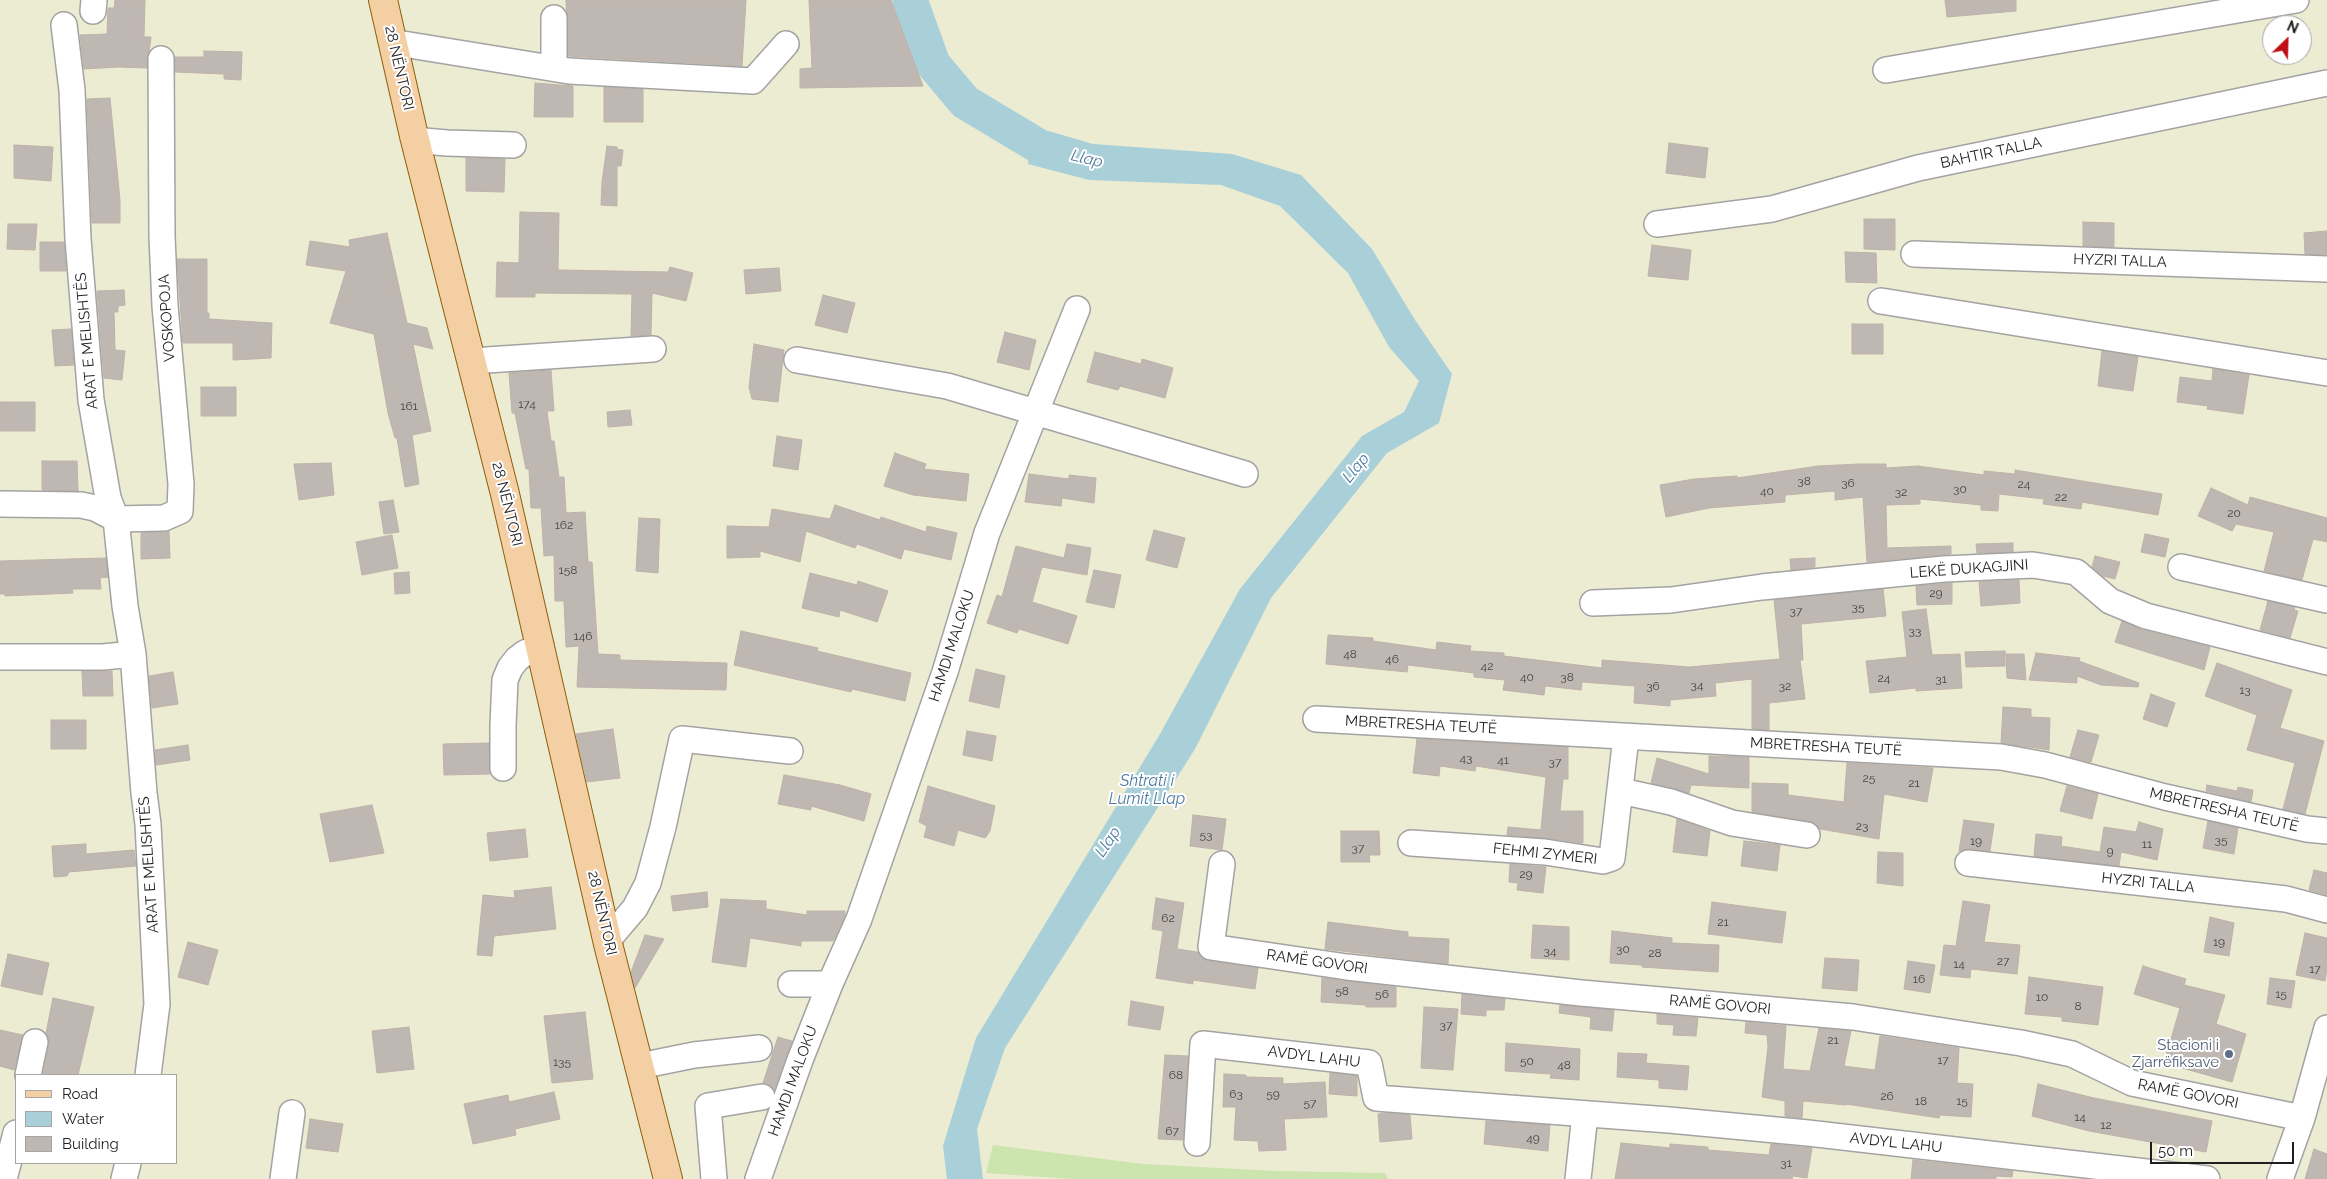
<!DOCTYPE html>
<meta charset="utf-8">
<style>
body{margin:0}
#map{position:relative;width:2327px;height:1179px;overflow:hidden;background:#efebe6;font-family:Raleway,sans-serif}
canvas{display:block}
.legend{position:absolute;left:15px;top:1074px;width:162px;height:90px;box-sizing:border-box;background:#fff;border:1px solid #a5a5a5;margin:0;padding:6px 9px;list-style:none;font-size:15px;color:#1f1f1f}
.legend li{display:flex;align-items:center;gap:10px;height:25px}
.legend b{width:25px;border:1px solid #a5a5a5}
.north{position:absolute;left:2262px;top:15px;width:50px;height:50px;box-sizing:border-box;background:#fff;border:1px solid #a5a5a5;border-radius:50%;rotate:24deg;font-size:14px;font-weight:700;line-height:20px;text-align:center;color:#1f1f1f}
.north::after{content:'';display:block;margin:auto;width:18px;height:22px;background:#bf0f15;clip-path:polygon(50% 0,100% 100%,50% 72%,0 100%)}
.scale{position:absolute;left:2150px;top:1142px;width:144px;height:22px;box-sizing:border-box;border:2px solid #1f1f1f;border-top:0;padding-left:6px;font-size:15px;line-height:18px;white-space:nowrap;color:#1f1f1f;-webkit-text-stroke:4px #fff;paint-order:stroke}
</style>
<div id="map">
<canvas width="2327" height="1179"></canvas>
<ul class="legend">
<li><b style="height:6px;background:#f5cfa4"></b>Road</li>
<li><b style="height:14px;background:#a9d0d9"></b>Water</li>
<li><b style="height:14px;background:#bfb7b2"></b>Building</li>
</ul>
<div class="north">N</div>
<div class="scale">50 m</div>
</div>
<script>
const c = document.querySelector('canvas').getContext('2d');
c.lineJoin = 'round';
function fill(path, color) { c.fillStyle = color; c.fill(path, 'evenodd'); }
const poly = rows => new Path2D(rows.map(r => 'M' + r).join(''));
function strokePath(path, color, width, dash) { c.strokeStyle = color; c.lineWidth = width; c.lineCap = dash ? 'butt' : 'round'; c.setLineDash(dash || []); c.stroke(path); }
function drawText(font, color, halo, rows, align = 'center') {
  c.font = font + ' Raleway,sans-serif'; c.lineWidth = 4; c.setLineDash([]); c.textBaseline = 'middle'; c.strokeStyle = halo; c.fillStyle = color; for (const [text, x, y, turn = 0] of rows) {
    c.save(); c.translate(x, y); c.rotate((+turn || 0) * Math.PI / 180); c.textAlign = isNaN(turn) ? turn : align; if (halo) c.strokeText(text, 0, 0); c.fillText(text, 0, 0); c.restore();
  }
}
fill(poly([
 [0,0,2327,0,2327,1179,0,1179],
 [2272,25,2302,25,2302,55,2272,55],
 [16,1075,176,1075,176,1163,16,1163]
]), '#ebecd2');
fill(poly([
 [993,1145,1143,1164,1276,1171,1385,1173,1388,1179,1071,1179,986,1173]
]), '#cce5af');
fill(poly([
 [1031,126,1093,144,1232,154,1301,175,1372,249,1415,320,1452,374,1439,423,1387,453,1271,598,1195,749,1005,1048,977,1129,983,1179,947,1179,943,1146,976,1038,1160,734,1240,589,1362,436,1404,412,1419,381,1389,347,1348,273,1280,206,1221,185,1089,180,1028,164]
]), '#a9d0d9');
strokePath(poly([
 [910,0,933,64,965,102,1040,147,1075,157]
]), '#a9d0d9', 35);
const building = poly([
 [115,0,145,0,144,37,151,37,147,68,118,67,84,69,80,35,107,34,108,8,114,8,115,0],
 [566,0,746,0,742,66,568,56,566,0],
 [809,0,891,0,923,86,800,88,800,69,812,68,809,0],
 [1945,0,2016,0,2016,11,1947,17,1945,0],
 [204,51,242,52,241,80,224,79,224,74,175,72,175,57,204,57,204,51],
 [535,83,573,86,573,117,534,117,535,83],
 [604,87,643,89,643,122,604,122,604,87],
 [110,98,120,200,120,223,92,223,87,99,110,98],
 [1669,143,1708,148,1705,178,1666,173,1669,143],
 [14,145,53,147,51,181,14,178,14,145],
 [607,146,617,147,617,149,623,150,621,166,617,166,617,206,601,205,602,182,607,146],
 [466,158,505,159,504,192,466,191,466,158],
 [520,212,559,213,558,270,668,272,670,267,693,273,686,301,652,293,651,335,631,336,632,294,535,293,535,297,496,297,497,262,519,263,520,212],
 [1864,219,1895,219,1895,250,1864,249,1864,219],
 [2083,222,2114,223,2114,247,2083,246,2083,222],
 [8,224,37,224,35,250,7,249,8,224],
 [2327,231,2327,255,2305,254,2304,233,2327,231],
 [387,233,407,323,427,328,433,349,413,344,431,431,412,435,419,484,405,487,397,438,395,438,388,413,374,334,330,323,346,271,306,265,310,241,350,247,349,240,387,233],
 [40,242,64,242,66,271,40,271,40,242],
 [1652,245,1691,250,1688,280,1648,276,1652,245],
 [1845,252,1876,253,1877,283,1846,282,1845,252],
 [177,259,207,259,207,313,209,313,209,319,272,323,271,358,233,360,233,343,183,343,177,259],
 [779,268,781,291,746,294,744,270,779,268],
 [124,290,125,305,118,306,118,312,114,312,115,350,125,351,122,380,104,378,97,291,124,290],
 [823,295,855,303,847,333,815,325,823,295],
 [1852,324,1883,324,1883,354,1852,354,1852,324],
 [71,329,74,365,55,366,52,330,71,329],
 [1005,332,1036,340,1029,370,997,362,1005,332],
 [754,344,784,350,778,402,752,399,749,387,754,344],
 [2102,351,2138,357,2133,391,2098,386,2102,351],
 [1095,352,1141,364,1142,359,1173,368,1165,398,1120,386,1118,390,1087,382,1095,352],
 [2213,369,2249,375,2243,414,2207,409,2208,406,2177,402,2180,377,2212,381,2213,369],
 [551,370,554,411,547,411,551,441,554,441,559,477,564,477,566,513,585,512,588,562,592,562,598,654,620,655,620,660,727,663,726,690,577,687,579,646,566,647,564,601,555,601,554,555,544,556,541,508,531,508,529,469,526,469,515,413,512,413,509,373,551,370],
 [201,387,236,387,236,416,201,416,201,387],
 [0,402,35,402,35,431,0,431,0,402],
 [630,410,632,425,608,427,607,412,630,410],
 [777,436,802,440,798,470,773,466,777,436],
 [895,453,926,464,924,469,969,474,966,501,913,495,884,486,895,453],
 [42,461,77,461,78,491,42,490,42,461],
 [331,463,334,495,299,500,294,464,331,463],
 [1860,464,1886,464,1886,468,1918,466,1984,475,1984,471,2015,474,2015,470,2162,494,2158,515,2082,502,2081,509,2043,504,2044,499,1999,494,1998,511,1981,510,1981,505,1920,499,1920,504,1886,505,1887,548,1951,546,1951,554,1867,562,1863,497,1835,500,1835,491,1785,495,1785,502,1709,508,1666,517,1660,485,1694,479,1737,476,1737,478,1818,466,1860,464],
 [1029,474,1069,479,1069,475,1096,478,1094,503,1062,498,1061,506,1025,502,1029,474],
 [2211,488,2248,505,2250,497,2327,518,2327,542,2313,539,2302,580,2264,571,2274,532,2236,524,2232,531,2198,516,2211,488],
 [393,500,399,532,384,534,379,502,393,500],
 [835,505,880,520,881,517,926,532,927,526,957,533,951,560,904,549,901,559,857,544,855,548,806,531,800,562,760,551,760,557,727,558,727,526,769,527,772,509,830,519,835,505],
 [639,518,660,519,658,573,636,571,639,518],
 [1154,530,1185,538,1177,568,1146,560,1154,530],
 [169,531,170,558,141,559,141,533,169,531],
 [2145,534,2169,539,2165,557,2141,552,2145,534],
 [392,535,398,568,362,575,356,542,392,535],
 [2013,543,2013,552,1977,553,1976,544,2013,543],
 [1067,544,1091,548,1087,575,1042,567,1032,602,1077,616,1068,644,1019,629,1017,633,987,623,997,595,1002,597,1016,546,1064,558,1067,544],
 [2095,556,2120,562,2115,579,2103,576,2092,567,2095,556],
 [106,558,108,577,100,578,101,589,72,589,73,593,5,596,5,594,0,594,0,561,106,558],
 [1815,558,1815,567,1791,570,1790,559,1815,558],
 [1094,570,1121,575,1114,608,1086,602,1094,570],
 [409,572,410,593,395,594,394,573,409,572],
 [810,573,857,585,858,581,888,591,877,622,840,610,839,617,802,608,810,573],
 [2019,580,2020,603,1981,606,1979,582,2019,580],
 [1952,583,1952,604,1917,605,1916,586,1952,583],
 [1883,589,1886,616,1801,624,1803,660,1800,660,1805,699,1769,703,1769,730,1752,729,1752,679,1715,683,1716,696,1670,700,1670,706,1634,703,1635,686,1582,682,1581,690,1545,686,1544,695,1503,690,1505,680,1474,677,1474,673,1408,665,1407,672,1326,664,1328,635,1373,638,1373,641,1436,650,1437,642,1471,646,1470,651,1504,653,1504,656,1602,668,1602,660,1689,667,1780,659,1774,600,1883,589],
 [2268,601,2295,607,2294,610,2298,611,2290,638,2260,630,2268,601],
 [1926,609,1932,655,1960,654,1962,688,1916,691,1916,688,1870,693,1866,661,1907,657,1902,612,1926,609],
 [2122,621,2142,630,2210,647,2204,670,2115,642,2122,621],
 [741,631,818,648,817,651,911,673,905,701,852,689,851,692,734,665,741,631],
 [2005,651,2005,666,1966,667,1965,652,2005,651],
 [2036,653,2080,658,2079,661,2139,683,2138,687,2101,685,2077,676,2077,683,2029,680,2036,653],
 [2006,654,2024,654,2026,680,2007,678,2006,654],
 [2217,663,2292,690,2280,728,2324,741,2305,814,2283,809,2295,763,2247,750,2257,715,2205,696,2217,663],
 [976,669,1005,676,999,708,969,701,976,669],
 [82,671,112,671,113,696,83,696,82,671],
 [173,672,178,704,152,708,149,676,173,672],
 [2151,694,2175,703,2167,727,2143,719,2151,694],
 [2003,707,2031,709,2031,717,2050,718,2049,750,2001,743,2003,707],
 [51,720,86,720,86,749,51,749,51,720],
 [613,729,620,778,587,782,576,734,613,729],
 [2078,730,2099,735,2091,762,2070,757,2078,730],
 [967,731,996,736,992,761,963,755,967,731],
 [1417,739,1568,747,1568,779,1563,779,1560,811,1583,811,1583,843,1546,838,1507,835,1508,827,1541,830,1546,777,1476,766,1475,771,1440,766,1439,776,1413,773,1417,739],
 [489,743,490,774,444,775,443,744,489,743],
 [188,745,190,760,156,765,155,750,188,745],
 [1709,756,1749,757,1749,788,1691,785,1689,793,1651,783,1657,758,1709,774,1709,756],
 [1847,763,1933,768,1927,802,1884,794,1879,839,1820,829,1816,824,1809,821,1752,812,1752,783,1788,784,1788,795,1844,802,1847,763],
 [784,775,840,785,871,794,864,821,811,806,811,810,778,804,784,775],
 [2207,785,2237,791,2238,787,2253,790,2251,802,2206,791,2207,785],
 [928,786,995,806,990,831,985,838,958,830,954,846,924,837,927,826,919,822,928,786],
 [2067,786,2098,794,2092,819,2060,811,2067,786],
 [372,805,384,853,330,862,320,814,372,805],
 [1193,815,1226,819,1222,850,1190,846,1193,815],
 [1677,819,1710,831,1707,856,1673,852,1677,819],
 [1964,820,1994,824,1990,851,1970,849,1959,851,1964,820],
 [2208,821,2238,828,2234,854,2203,848,2208,821],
 [2139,822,2163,829,2157,860,2121,852,2119,866,2034,856,2036,834,2062,837,2061,846,2100,852,2104,827,2136,832,2139,822],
 [525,829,528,857,490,861,487,833,525,829],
 [1341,831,1379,831,1380,855,1369,855,1370,862,1341,862,1341,831],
 [1744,841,1780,845,1777,871,1741,866,1744,841],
 [86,844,86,854,134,850,136,866,69,872,67,876,54,877,52,846,86,844],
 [1878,852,1903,853,1903,886,1877,883,1878,852],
 [1510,864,1546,867,1543,893,1517,890,1518,883,1509,882,1510,864],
 [2314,870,2327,873,2327,895,2309,890,2314,870],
 [551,887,556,929,494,936,492,956,477,955,483,895,515,898,514,891,551,887],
 [707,892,708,907,673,911,671,896,707,892],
 [1156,898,1184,903,1177,949,1197,952,1202,958,1209,961,1258,968,1255,989,1193,980,1193,984,1156,978,1163,931,1152,929,1156,898],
 [721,899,766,901,766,909,807,915,807,911,845,911,845,916,833,941,801,941,801,946,750,938,746,967,712,962,721,899],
 [1963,901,1990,905,1984,942,2020,945,2017,974,1971,969,1970,978,1940,975,1944,945,1956,946,1963,901],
 [1712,902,1786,912,1782,943,1708,934,1712,902],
 [2210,917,2234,923,2229,956,2204,952,2210,917],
 [1328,922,1408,932,1408,937,1449,939,1448,964,1325,949,1328,922],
 [1533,925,1569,927,1569,960,1531,958,1533,925],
 [1612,931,1672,938,1672,943,1719,945,1718,972,1642,967,1642,965,1610,963,1612,931],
 [2305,933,2327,938,2327,969,2325,981,2296,975,2305,933],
 [645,935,664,939,635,988,631,972,645,935],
 [188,942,218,950,208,985,178,977,188,942],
 [8,954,49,963,42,995,1,986,8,954],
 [1825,958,1859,960,1857,991,1822,988,1825,958],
 [1908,961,1935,965,1930,993,1904,989,1908,961],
 [2143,966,2186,979,2184,985,2225,995,2216,1024,2246,1034,2232,1082,2164,1063,2180,1008,2134,994,2143,966],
 [2029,977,2103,987,2098,1025,2062,1021,2062,1017,2025,1014,2029,977],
 [1322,978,1396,987,1396,1007,1366,1007,1366,1005,1321,1002,1322,978],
 [2270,978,2295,981,2291,1008,2267,1004,2270,978],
 [1462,994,1505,999,1504,1010,1486,1010,1486,1016,1461,1014,1462,994],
 [53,998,94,1007,78,1075,43,1075,49,1044,46,1033,53,998],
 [1131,1001,1164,1007,1160,1030,1128,1025,1131,1001],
 [1560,1005,1614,1010,1612,1031,1590,1029,1591,1017,1559,1013,1560,1005],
 [1424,1007,1458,1009,1453,1070,1421,1068,1424,1007],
 [585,1012,593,1079,552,1083,544,1016,585,1012],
 [1657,1014,1698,1018,1696,1036,1673,1035,1674,1025,1657,1024,1657,1014],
 [1746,1022,1786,1026,1783,1069,1810,1071,1819,1028,1851,1031,1844,1066,1875,1070,1880,1036,1959,1048,1957,1083,1973,1084,1971,1117,1940,1115,1939,1118,1846,1104,1846,1105,1803,1101,1802,1118,1785,1116,1785,1101,1762,1097,1768,1047,1767,1035,1745,1033,1746,1022],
 [409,1027,414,1069,377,1073,372,1031,409,1027],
 [0,1030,23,1035,14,1070,0,1066,0,1030],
 [778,1037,792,1041,774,1090,767,1084,763,1083,778,1037],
 [1506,1043,1580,1049,1579,1080,1550,1078,1551,1074,1505,1071,1506,1043],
 [1618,1053,1647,1054,1646,1063,1689,1066,1687,1090,1659,1088,1659,1080,1617,1077,1618,1053],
 [1165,1055,1188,1056,1183,1140,1158,1139,1165,1055],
 [1330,1073,1357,1076,1357,1096,1329,1094,1330,1073],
 [1224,1074,1246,1075,1246,1077,1283,1078,1283,1084,1325,1082,1327,1117,1284,1119,1286,1150,1259,1151,1258,1141,1234,1140,1236,1107,1223,1107,1224,1074],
 [2038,1084,2094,1098,2212,1121,2206,1152,2089,1131,2032,1116,2038,1084],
 [554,1092,560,1119,515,1129,516,1135,473,1144,464,1104,508,1095,509,1102,554,1092],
 [1385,1113,1410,1115,1412,1139,1380,1142,1378,1114,1385,1113],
 [310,1119,343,1124,338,1152,306,1148,310,1119],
 [1486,1121,1550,1125,1548,1151,1484,1144,1486,1121],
 [1621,1143,1670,1148,1670,1144,1708,1147,1708,1150,1769,1155,1771,1144,1812,1148,1807,1178,1793,1176,1792,1179,1615,1179,1621,1143],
 [2314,1149,2327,1154,2327,1179,2305,1179,2314,1149],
 [1913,1160,2013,1171,2012,1177,1996,1176,1996,1179,1911,1179,1913,1160]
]);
fill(building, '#bfb7b2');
strokePath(building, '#bfb2a9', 1);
const minor = poly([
 [93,11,94,0],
 [64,25,72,90,78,239,91,400,108,498,116,519,125,606,133,654,144,793,148,824,157,1004,148,1075],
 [394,46,403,44,569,71,753,81,786,44],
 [554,68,554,18],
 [1886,70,2296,0],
 [414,136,424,141,447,143,513,145],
 [1657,224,1772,209,1918,168,2327,83],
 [1914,254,2327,269],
 [1881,301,2327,373],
 [797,360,947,386,1245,474],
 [472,361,653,349],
 [0,504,81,505,95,508,116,519,164,518,180,511,181,484,165,306,162,236,161,59],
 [2181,567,2327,600],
 [1593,603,1671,600,1762,587,1944,569,2033,565,2076,572,2110,601,2146,616,2327,662],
 [0,657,103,657,133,654],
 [1316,719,2001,757,2045,765,2165,797,2307,829,2327,831],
 [503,768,503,725,505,680,510,668,517,659,525,653,541,646],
 [1621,791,1671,802,1732,823,1807,835],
 [1411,843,1545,852,1603,861,1612,858,1626,737],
 [1968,863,2286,899,2327,910],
 [1222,864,1211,947,1347,967,1581,993,1853,1017,2021,1043,2072,1054,2132,1083,2302,1118],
 [608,944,612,935,635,908,648,883,663,827,682,739,790,751],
 [791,984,830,984],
 [640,1066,694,1055,759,1048],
 [28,1075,35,1042],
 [1197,1143,1203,1044,1369,1063,1376,1098,1669,1120,1808,1133,2207,1179],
 [4,1179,16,1133],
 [124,1179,128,1163],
 [283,1179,292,1113],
 [714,1179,708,1106,762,1097],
 [758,1179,800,1060,830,984,859,919,945,672,987,533,1077,309],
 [1578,1179,1585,1114],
 [2280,1179,2302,1118,2327,1028]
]);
const major = poly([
 [383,0,414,136,505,494,608,944,668,1179]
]);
strokePath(minor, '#a3a3a3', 28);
strokePath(major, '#8e5e0b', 30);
strokePath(minor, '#fff', 25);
strokePath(major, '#f5cfa4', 28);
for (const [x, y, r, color] of [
 [2229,1054,5,"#5c6f8a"]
]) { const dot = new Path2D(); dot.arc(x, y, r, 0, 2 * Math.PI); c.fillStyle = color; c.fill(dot); strokePath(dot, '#fff', 2); }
drawText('12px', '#474544', null, [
 ["174",527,404],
 ["161",409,406],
 ["38",1804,481],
 ["36",1848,483],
 ["24",2024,484],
 ["30",1960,489],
 ["40",1767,491],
 ["32",1901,492],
 ["22",2061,497],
 ["20",2234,513],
 ["162",564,525],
 ["158",568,570],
 ["29",1936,593],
 ["35",1858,607],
 ["37",1796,611],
 ["33",1915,631],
 ["146",583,636],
 ["48",1350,654],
 ["46",1392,659],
 ["42",1487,666],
 ["40",1527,677],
 ["38",1567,677],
 ["24",1884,678],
 ["31",1941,679],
 ["34",1697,685],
 ["36",1653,686],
 ["32",1785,686],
 ["13",2245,690],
 ["43",1466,758],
 ["41",1503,760],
 ["37",1555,762],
 ["25",1869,778],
 ["21",1914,783],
 ["23",1862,826],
 ["53",1206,835],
 ["35",2221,840],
 ["19",1976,841],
 ["11",2147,844],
 ["37",1358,848],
 ["9",2110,851],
 ["29",1526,874],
 ["62",1168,918],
 ["21",1723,922],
 ["19",2219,942],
 ["30",1623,949],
 ["34",1550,951],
 ["28",1655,953],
 ["27",2003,961],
 ["14",1959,964],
 ["17",2315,969],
 ["16",1919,979],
 ["58",1342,991],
 ["56",1382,994],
 ["15",2281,994],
 ["10",2042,997],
 ["8",2078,1006],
 ["37",1446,1025],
 ["21",1833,1040],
 ["17",1943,1060],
 ["50",1527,1061],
 ["135",562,1062],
 ["48",1564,1065],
 ["68",1176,1075],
 ["63",1236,1094],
 ["59",1273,1094],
 ["26",1887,1096],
 ["18",1921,1101],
 ["15",1962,1101],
 ["57",1310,1103],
 ["14",2080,1117],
 ["12",2106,1125],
 ["67",1172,1131],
 ["49",1533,1138],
 ["31",1786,1163]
]);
drawText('15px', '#1f1f1f', '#fff', [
 ["28 NËNTORI",399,68,77],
 ["BAHTIR TALLA",1991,153,-12],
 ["HYZRI TALLA",2120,261,2],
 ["VOSKOPOJA",167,318,-94],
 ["ARAT E MELISHTËS",87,341,-95],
 ["28 NËNTORI",507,504,76],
 ["LEKË DUKAGJINI",1969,569,-4],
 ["HAMDI MALOKU",952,646,-72],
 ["MBRETRESHA TEUTË",1421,725,3],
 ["MBRETRESHA TEUTË",1826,747,3],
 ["MBRETRESHA TEUTË",2224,810,13],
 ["FEHMI ZYMERI",1545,854,6],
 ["ARAT E MELISHTËS",149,865,-94],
 ["HYZRI TALLA",2148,883,6],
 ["28 NËNTORI",602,913,77],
 ["RAMË GOVORI",1317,962,8],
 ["RAMË GOVORI",1720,1005,5],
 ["AVDYL LAHU",1314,1057,7],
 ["HAMDI MALOKU",793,1081,-70],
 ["RAMË GOVORI",2188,1094,11],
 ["AVDYL LAHU",1896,1143,6]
]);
drawText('15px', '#4e5e75', '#fff', [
 ["Stacioni i",2219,1045],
 ["Zjarrëfiksave",2219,1062]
], 'right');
drawText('italic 16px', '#4f7aa0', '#fff', [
 ["Llap",1087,159,13],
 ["Llap",1356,468,-51],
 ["Shtrati i",1147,781],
 ["Lumit Llap",1147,799],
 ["Llap",1108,842,-56]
]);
</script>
